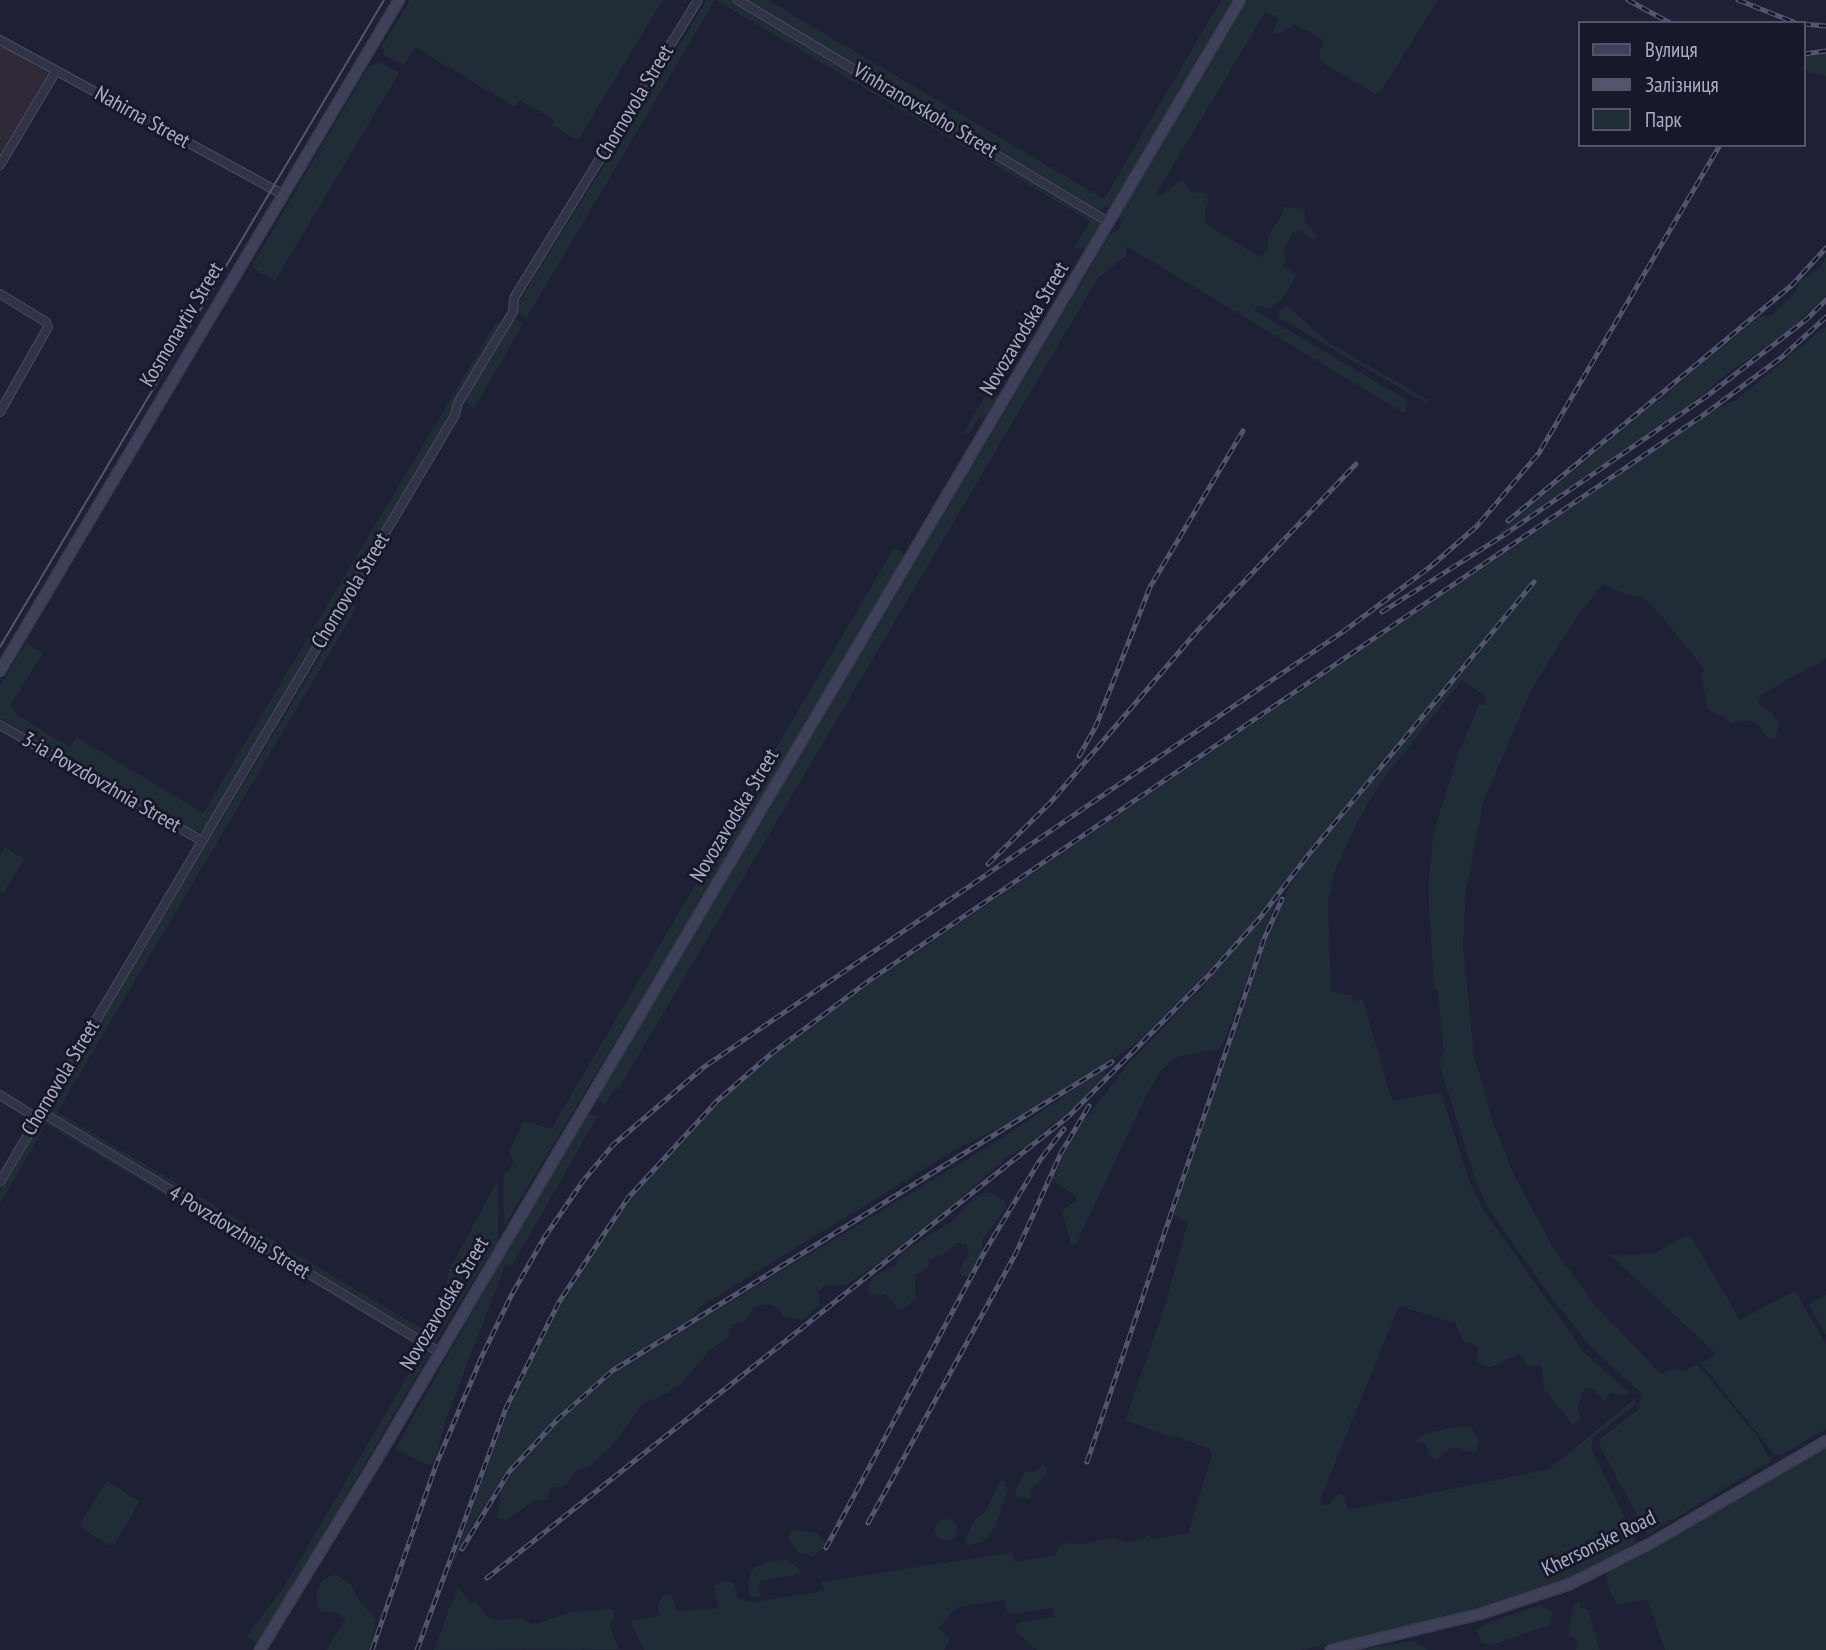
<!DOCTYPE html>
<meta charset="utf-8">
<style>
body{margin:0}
#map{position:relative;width:1826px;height:1650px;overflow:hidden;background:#1e2036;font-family:"PT Sans Narrow",sans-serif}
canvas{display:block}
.legend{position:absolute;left:1578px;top:21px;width:228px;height:126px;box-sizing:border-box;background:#17192b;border:2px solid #525468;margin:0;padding:9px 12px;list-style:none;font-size:21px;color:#abacc4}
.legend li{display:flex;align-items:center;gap:14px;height:35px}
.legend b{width:35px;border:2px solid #525468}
</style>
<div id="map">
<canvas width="1826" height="1650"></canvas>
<ul class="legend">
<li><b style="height:9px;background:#3f415a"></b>Вулиця</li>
<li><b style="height:9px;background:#53556e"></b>Залізниця</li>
<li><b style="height:19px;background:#202d37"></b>Парк</li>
</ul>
</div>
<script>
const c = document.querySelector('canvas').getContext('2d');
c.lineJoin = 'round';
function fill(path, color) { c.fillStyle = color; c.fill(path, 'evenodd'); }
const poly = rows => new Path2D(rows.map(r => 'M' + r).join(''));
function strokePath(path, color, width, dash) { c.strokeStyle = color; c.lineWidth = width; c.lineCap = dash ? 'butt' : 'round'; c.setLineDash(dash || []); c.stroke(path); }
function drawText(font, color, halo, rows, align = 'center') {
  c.font = font + ' "PT Sans Narrow",sans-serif'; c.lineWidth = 6; c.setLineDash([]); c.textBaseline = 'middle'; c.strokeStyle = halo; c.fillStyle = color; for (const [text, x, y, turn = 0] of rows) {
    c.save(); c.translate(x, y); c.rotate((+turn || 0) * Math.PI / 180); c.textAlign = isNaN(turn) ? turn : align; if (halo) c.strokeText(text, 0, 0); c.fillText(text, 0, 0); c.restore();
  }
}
fill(poly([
 [0,44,49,74,0,156]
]), '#302937');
fill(poly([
 [410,0,663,0,578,140,552,125,554,120,520,100,515,107,415,47,404,65,384,55,382,46],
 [707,0,732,0,1100,220,1101,227,1088,248,1074,248,1090,221,715,0,526,319,518,313,517,305],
 [745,0,768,0,1104,199,1221,0,1232,0,1111,206,1097,210],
 [1248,0,1438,0,1383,88,1375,94,1326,65,1319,57,1323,40,1294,24,1280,34,1272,33,1279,18,1266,11,1156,194,1159,196,1182,180,1191,192,1206,193,1209,200,1205,212,1206,224,1260,257,1268,250,1268,235,1280,218,1284,207,1304,209,1306,223,1317,236,1313,239,1298,230,1292,233,1284,249,1286,261,1282,265,1297,274,1281,301,1268,309,1258,305,1254,310,1407,400,1408,406,1404,413,1126,246,1126,256,1098,278,618,1090,615,1088,605,1105,600,1102,598,1097,1110,234,1118,230,1121,223,1118,216,1121,208],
 [1826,53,1826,76,1810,73,1803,67,1803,55],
 [378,62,399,73,275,281,254,269,254,262,368,67],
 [1826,257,1826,296,1788,331,1720,379,1702,396,1482,547,1760,316,1771,316,1795,292,1800,281,1820,267],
 [1287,306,1331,344,1428,400,1426,403,1279,318,1279,310],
 [513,319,524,323,474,408,464,399],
 [497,321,500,328,204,831,192,831,0,718,0,686,26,643,43,653,10,706,17,715,70,747,76,737,203,813],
 [1826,326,1826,659,1760,695,1758,704,1772,713,1779,724,1776,737,1769,739,1755,722,1743,720,1733,723,1708,709,1701,679,1704,669,1665,620,1643,597,1625,594,1603,584,1574,621,1531,690,1483,803,1466,891,1463,945,1474,1056,1493,1122,1514,1175,1554,1249,1596,1306,1661,1374,1674,1368,1683,1372,1697,1364,1757,1436,1771,1461,1647,1535,1599,1444,1601,1438,1639,1409,1641,1393,1592,1348,1549,1295,1487,1206,1475,1179,1439,1063,1444,1051,1437,989,1434,989,1428,887,1433,837,1446,792,1459,751,1479,704,1484,705,1486,697,1462,680,1384,778,1357,822,1334,873,1328,901,1331,991,1352,996,1352,1001,1363,1000,1392,1101,1441,1092,1470,1182,1482,1208,1584,1352,1628,1392,1625,1395,1610,1392,1607,1400,1603,1400,1594,1389,1584,1388,1578,1408,1581,1419,1578,1423,1572,1424,1544,1389,1541,1366,1528,1366,1519,1354,1491,1367,1484,1366,1478,1362,1477,1346,1463,1342,1455,1323,1399,1306,1321,1497,1323,1505,1328,1505,1338,1494,1344,1495,1348,1510,1549,1469,1637,1397,1635,1405,1594,1437,1591,1448,1637,1542,1567,1579,1479,1607,1397,1630,1300,1650,1037,1650,1016,1632,1016,1626,1022,1622,1054,1617,1053,1608,1008,1614,1004,1600,957,1607,938,1628,950,1639,944,1650,644,1650,630,1621,660,1616,658,1606,662,1596,666,1594,672,1596,678,1611,719,1608,713,1586,724,1580,734,1584,738,1599,754,1602,825,1591,821,1582,1002,1554,1012,1553,1014,1562,1056,1555,1058,1546,1065,1543,1083,1544,1113,1537,1127,1543,1149,1536,1155,1539,1188,1533,1212,1454,1209,1449,1173,1435,1170,1437,1125,1420,1162,1315,1188,1223,1173,1214,1265,940,1286,893,1310,854,1533,582,1307,853,1258,917,1167,1017,1131,1047,1038,1109,960,1147,700,1307,694,1316,610,1369,557,1417,508,1470,472,1525,449,1573,508,1410,560,1303,630,1199,673,1149,745,1078,792,1039,870,984,1718,408,1736,400],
 [1002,369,1005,376,996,393,999,399,989,418,978,418,969,434,963,433],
 [894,548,904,553,906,560,504,1226,503,1171,507,1173,513,1162,509,1152,523,1121,551,1129],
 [352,604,357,607,57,1112,431,1334,453,1295,446,1285,449,1270,498,1180,498,1241,434,1344,429,1344,48,1112,47,1109],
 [5,847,24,859,3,894,0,892,0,855],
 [1275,903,1224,1041,1219,1049,1177,1057,1162,1069,1148,1092,1076,1244,1071,1244,1062,1214,1064,1209,1075,1201,1076,1196,1052,1179,1076,1131,1128,1064,1204,985],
 [1102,1071,1105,1071,1106,1075,1067,1116,1047,1127,1030,1145,1010,1155,906,1245,846,1285,823,1286,819,1291,820,1305,802,1320,783,1317,778,1308,770,1304,755,1306,745,1321,732,1325,728,1337,711,1349,682,1383,659,1398,644,1402,615,1442,592,1465,576,1471,566,1486,550,1488,547,1500,533,1501,507,1520,497,1518,501,1489,522,1460,560,1420,619,1369,997,1141],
 [592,1114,597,1117,512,1266,506,1263,446,1419,435,1460,430,1466,395,1449,501,1261,588,1115],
 [42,1119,431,1352,258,1644,246,1636,282,1590,415,1363,421,1348,46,1124,0,1204,0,1191],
 [990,1192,1005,1201,1006,1208,982,1240,982,1252,968,1277,961,1275,960,1270,969,1250,966,1244,956,1243,945,1254,929,1259,928,1268,915,1275,916,1298,906,1308,898,1309,885,1294,869,1295,867,1290,873,1277,895,1265,902,1253,952,1221,975,1196],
 [1691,1236,1740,1320,1795,1291,1826,1344,1826,1429,1780,1456,1774,1454,1700,1362,1708,1361,1715,1353,1610,1255,1655,1253,1684,1237],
 [1826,1295,1826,1335,1808,1304],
 [1471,1426,1479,1441,1477,1450,1472,1453,1453,1447,1436,1460,1429,1455,1426,1443,1416,1442,1419,1436,1444,1429],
 [1826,1445,1826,1650,1665,1650,1647,1599,1618,1605,1609,1590,1605,1572],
 [1042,1465,1045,1465,1048,1473,1031,1490,1031,1499,1017,1497,1016,1489,1025,1472,1036,1471],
 [1004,1480,1008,1489,995,1528,983,1541,967,1546,965,1539,976,1518,986,1511,1000,1481],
 [107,1481,140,1501,115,1544,109,1545,79,1526],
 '935 1530a11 11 0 1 1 22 0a11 11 0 1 1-22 0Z',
 [791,1529,817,1533,825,1543,823,1548,813,1556,798,1552,788,1538],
 [787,1560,799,1569,800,1574,759,1581,760,1597,750,1597,748,1580,753,1569,767,1562],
 [334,1574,350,1584,361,1603,376,1618,370,1650,326,1650,345,1621,339,1613,320,1611,317,1603,317,1592,322,1581],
 [458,1586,469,1603,476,1602,486,1616,494,1620,520,1618,534,1625,570,1612,612,1609,615,1618,609,1624,619,1649,434,1650],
 [1580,1602,1581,1608,1588,1610,1600,1650,1576,1650,1578,1642,1568,1634,1574,1604],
 [1541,1605,1552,1612,1550,1625,1491,1645,1482,1643,1477,1631,1484,1624],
 [1413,1641,1428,1650,1362,1650,1392,1644]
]), '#202d37');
const street = poly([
 [738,0,1110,223],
 [0,40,284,195],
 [0,165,56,71],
 [0,294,46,322,48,327,0,412],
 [0,725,202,841],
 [0,1095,37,1118],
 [41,1112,439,1352],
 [0,1182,455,415,458,403,513,312,514,298,698,0]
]);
const secondary = poly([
 [0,671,399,0],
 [260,1650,374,1464,1240,0],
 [1331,1650,1480,1614,1570,1584,1651,1543,1826,1441]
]);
strokePath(street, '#494b5f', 10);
strokePath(secondary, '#383a4d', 13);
strokePath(street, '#313346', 8);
strokePath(secondary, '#3f415a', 10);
strokePath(poly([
 [0,647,384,0]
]), '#53556e', 2);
const rail = poly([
 [1628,0,1670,23],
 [1738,0,1796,23],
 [1803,24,1826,26],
 [1803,54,1826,51],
 [1508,521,1792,285,1826,248],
 [1382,612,1501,537,1707,396,1807,319,1826,300],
 [1079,756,1096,726,1150,587,1243,431],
 [988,864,1050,803,1198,630,1356,464],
 [1087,1462,1264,939,1282,899],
 [868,1523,1016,1253,1061,1153,1089,1106],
 [826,1548,985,1251,1040,1160,1064,1129],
 [462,1549,509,1472,558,1419,612,1371,1112,1062],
 [487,1578,1069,1116,1209,975,1259,919,1309,854,1534,582],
 [372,1650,436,1465,482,1356,511,1296,544,1238,583,1181,613,1145,704,1067,1344,631,1430,567,1477,526,1539,453,1720,145],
 [417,1650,506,1408,559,1302,628,1198,717,1101,771,1054,870,980,1702,416,1782,357,1826,317]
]);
strokePath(rail, '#53556e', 5);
strokePath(rail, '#17192b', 2.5, [8]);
drawText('21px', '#abacc4', '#17192b', [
 ["Chornovola Street",635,103,-59],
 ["Vinhranovskoho Street",925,111,31],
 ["Nahirna Street",142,118,29],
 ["Kosmonavtiv Street",182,325,-59],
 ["Novozavodska Street",1025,329,-59],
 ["Chornovola Street",351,591,-59],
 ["3-ia Povzdovzhnia Street",101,783,30],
 ["Novozavodska Street",735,816,-59],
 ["Chornovola Street",61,1078,-59],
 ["4 Povzdovzhnia Street",239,1233,31],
 ["Novozavodska Street",445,1304,-59],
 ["Khersonske Road",1599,1544,-26]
]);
</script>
